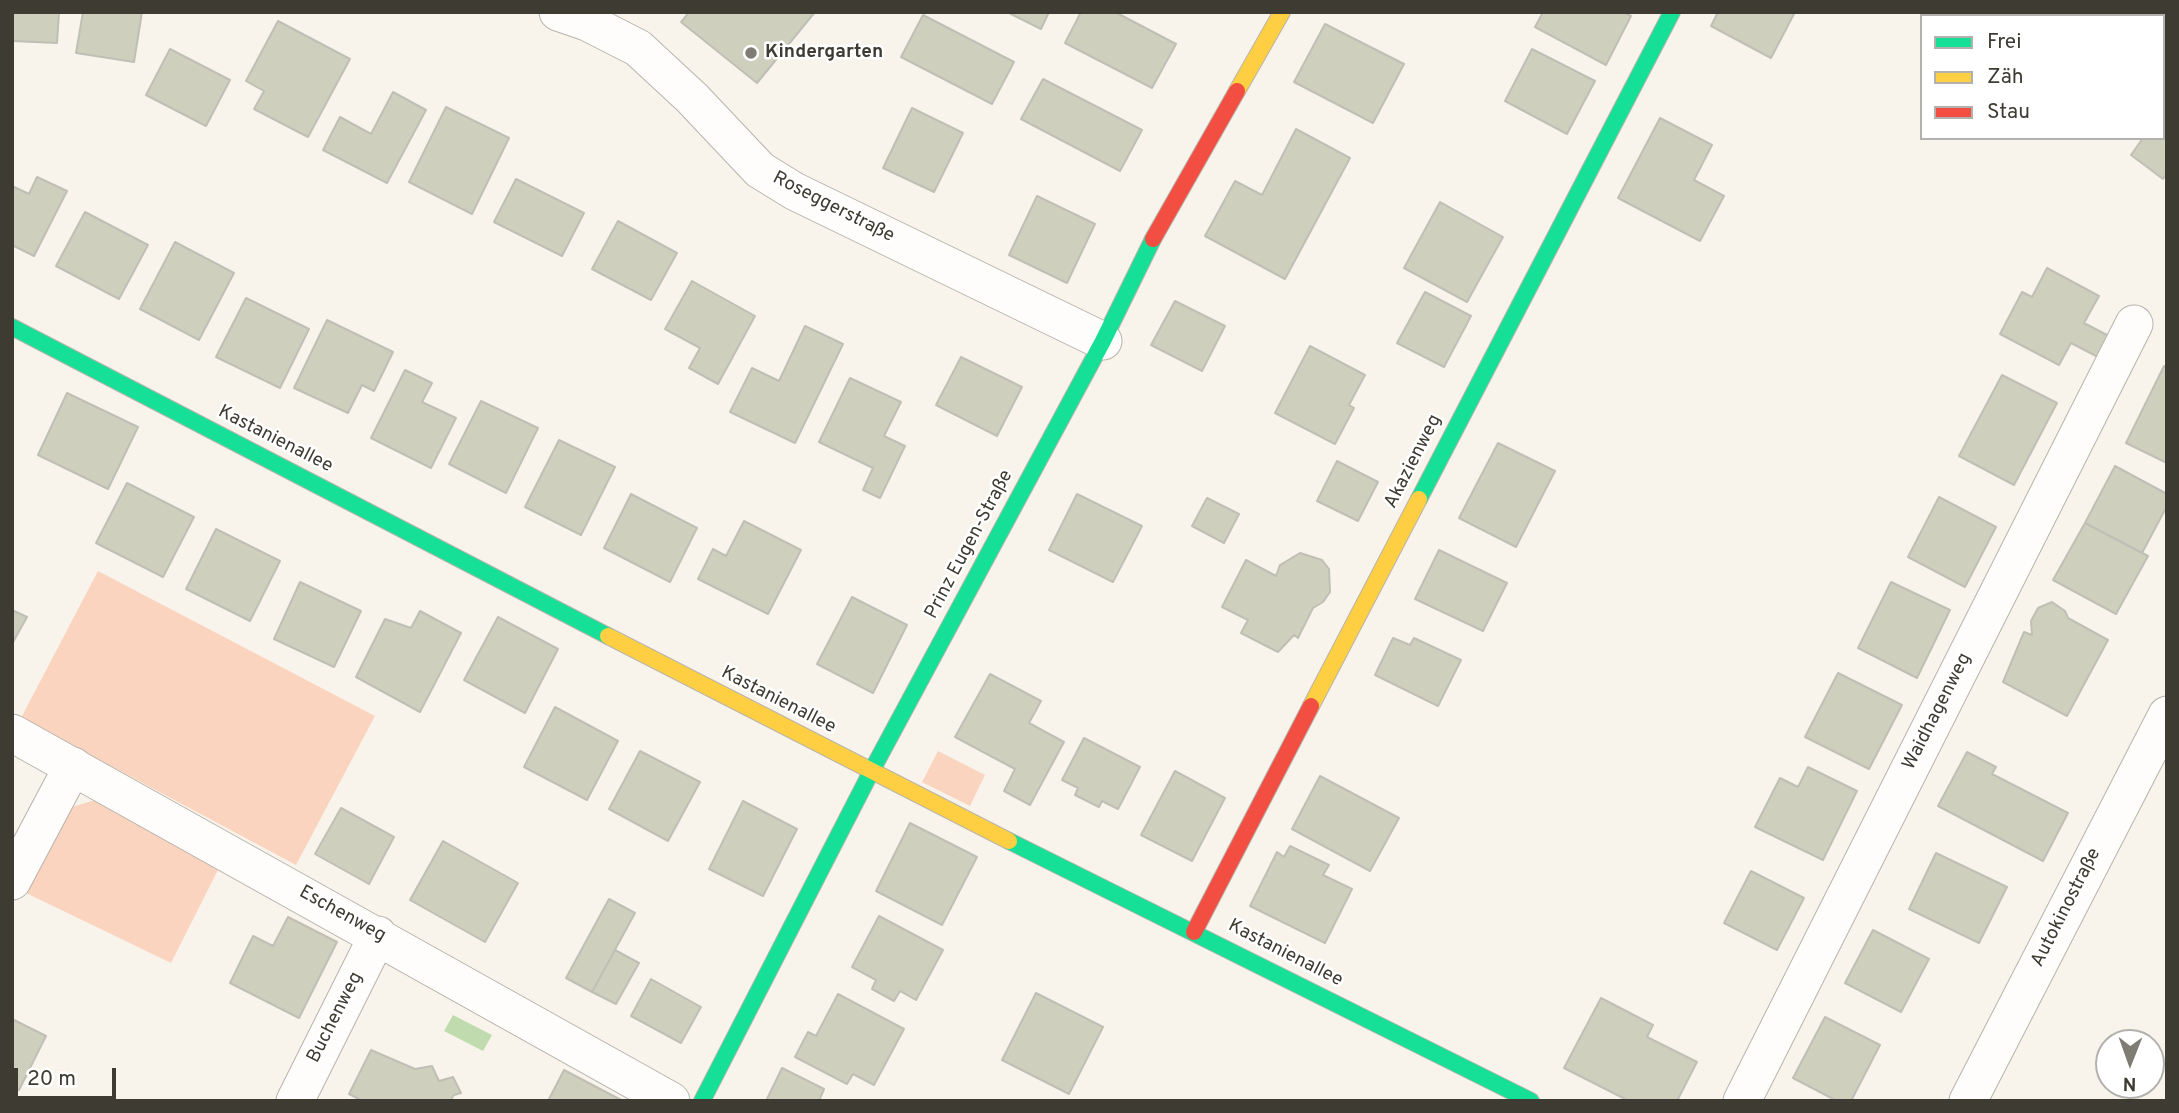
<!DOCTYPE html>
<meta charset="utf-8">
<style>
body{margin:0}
#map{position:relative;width:2179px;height:1113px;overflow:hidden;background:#f8f4eb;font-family:Overpass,sans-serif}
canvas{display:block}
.frame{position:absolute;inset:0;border:14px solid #3e3b32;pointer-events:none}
.legend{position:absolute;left:1920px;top:14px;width:245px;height:126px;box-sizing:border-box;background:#fff;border:2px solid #b2b1ad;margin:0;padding:9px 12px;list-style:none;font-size:21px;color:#3e3b32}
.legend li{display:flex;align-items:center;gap:14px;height:35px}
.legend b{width:35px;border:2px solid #b2b1ad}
.north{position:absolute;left:2095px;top:1029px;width:70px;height:70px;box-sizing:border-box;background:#fff;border:2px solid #b2b1ad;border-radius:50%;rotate:181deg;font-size:19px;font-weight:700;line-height:28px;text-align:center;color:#3e3b32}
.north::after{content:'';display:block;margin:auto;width:24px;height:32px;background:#7f7c73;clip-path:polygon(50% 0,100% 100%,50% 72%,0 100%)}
.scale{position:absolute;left:14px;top:1068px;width:102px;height:32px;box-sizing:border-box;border:4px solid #3e3b32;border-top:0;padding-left:9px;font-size:21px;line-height:24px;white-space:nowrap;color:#3e3b32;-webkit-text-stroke:5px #fff;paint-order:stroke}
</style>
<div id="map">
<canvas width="2179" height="1113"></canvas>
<div class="frame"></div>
<ul class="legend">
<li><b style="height:9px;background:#16e098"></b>Frei</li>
<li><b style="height:9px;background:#ffcf43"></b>Zäh</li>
<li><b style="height:9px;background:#f24e42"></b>Stau</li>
</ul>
<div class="north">N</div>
<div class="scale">20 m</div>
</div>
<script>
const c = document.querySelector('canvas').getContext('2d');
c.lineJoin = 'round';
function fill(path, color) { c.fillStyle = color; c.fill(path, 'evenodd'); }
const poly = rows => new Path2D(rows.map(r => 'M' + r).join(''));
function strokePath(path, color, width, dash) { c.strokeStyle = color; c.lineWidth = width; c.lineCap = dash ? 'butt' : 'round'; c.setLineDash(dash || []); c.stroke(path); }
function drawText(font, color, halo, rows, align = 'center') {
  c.font = font + ' Overpass,sans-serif'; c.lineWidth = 5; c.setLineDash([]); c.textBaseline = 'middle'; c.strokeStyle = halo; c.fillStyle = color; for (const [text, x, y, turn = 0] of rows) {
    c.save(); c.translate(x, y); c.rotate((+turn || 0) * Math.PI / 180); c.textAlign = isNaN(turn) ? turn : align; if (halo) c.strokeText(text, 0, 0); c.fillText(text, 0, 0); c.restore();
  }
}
fill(poly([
 [98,571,375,716,296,865,21,718],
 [938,751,985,775,970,806,922,782],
 [95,800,222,862,171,963,26,893,72,807]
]), '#fbd4c0');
fill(poly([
 [453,1015,492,1035,483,1051,444,1031]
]), '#c0dcaf');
const building = poly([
 [12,12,59,12,57,43,12,41,12,12],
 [83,12,142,12,134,62,76,53,83,12],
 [689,12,815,12,757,83,681,22,689,12],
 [1007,12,1049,12,1041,29,1007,12],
 [1081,12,1115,12,1176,44,1152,88,1065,43,1081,12],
 [1543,12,1623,12,1631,16,1606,65,1535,27,1543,12],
 [1718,12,1795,12,1771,58,1711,26,1718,12],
 [923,15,1014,62,992,104,901,57,923,15],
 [278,21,350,59,308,137,254,109,264,91,246,81,278,21],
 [1325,24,1404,64,1373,123,1294,82,1325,24],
 [170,49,230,80,206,126,146,95,170,49],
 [1532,49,1595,81,1567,134,1505,101,1532,49],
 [1043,79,1142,130,1120,171,1021,119,1043,79],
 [393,92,426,110,387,183,323,150,340,117,371,134,393,92],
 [446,107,509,138,472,214,409,182,446,107],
 [912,108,963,133,934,192,883,168,912,108],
 [1660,118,1712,145,1694,180,1724,196,1700,241,1618,198,1660,118],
 [2163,127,2167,129,2167,173,2163,179,2131,155,2143,138,2163,138,2163,127],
 [1296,129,1350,158,1285,279,1205,236,1235,181,1262,195,1296,129],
 [37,177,67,191,34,256,12,245,12,186,29,194,37,177],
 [516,179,584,213,562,256,494,222,516,179],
 [1037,196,1095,224,1067,283,1009,255,1037,196],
 [1440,202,1503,237,1467,302,1404,268,1440,202],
 [85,212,148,245,119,299,56,266,85,212],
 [618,221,677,253,651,300,592,269,618,221],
 [175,242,234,273,199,340,140,309,175,242],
 [2047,268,2099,296,2084,323,2109,336,2098,357,2071,343,2059,365,2000,334,2022,292,2032,297,2047,268],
 [692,281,755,316,718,384,689,368,700,348,665,329,692,281],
 [1425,292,1471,316,1444,367,1397,343,1425,292],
 [246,298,309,329,280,388,216,357,246,298],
 [1175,301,1225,326,1202,371,1151,345,1175,301],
 [327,320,393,352,374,391,362,385,348,413,294,388,327,320],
 [805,326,843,344,795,443,730,412,752,368,779,381,805,326],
 [1310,346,1365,375,1349,405,1354,408,1335,444,1275,413,1310,346],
 [961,357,1022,387,997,436,936,405,961,357],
 [2164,366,2167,368,2167,463,2126,443,2164,366],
 [405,370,432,383,422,402,456,418,431,468,371,438,405,370],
 [2002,375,2057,403,2014,485,1959,456,2002,375],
 [850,378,901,402,884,436,905,446,880,498,863,490,873,468,819,442,850,378],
 [67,393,138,427,108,489,38,455,67,393],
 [481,401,538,428,506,493,449,464,481,401],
 [559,440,615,467,581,535,525,507,559,440],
 [1498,443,1555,471,1516,547,1459,518,1498,443],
 [1337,461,1378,482,1358,521,1317,501,1337,461],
 [2115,466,2167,494,2167,506,2142,553,2085,523,2115,466],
 [127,483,194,517,163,577,96,543,127,483],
 [631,494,697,528,670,582,604,548,631,494],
 [1077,494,1142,526,1113,582,1049,550,1077,494],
 [1939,497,1996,527,1965,587,1908,557,1939,497],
 [1207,498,1239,514,1224,543,1192,526,1207,498],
 [744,521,801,550,768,614,698,579,713,549,726,556,744,521],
 [2085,523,2148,556,2116,614,2053,580,2085,523],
 [216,529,280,561,250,621,186,589,216,529],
 [1439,550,1507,583,1483,631,1415,599,1439,550],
 [1300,553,1322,560,1329,569,1330,592,1323,602,1313,608,1298,638,1294,635,1278,652,1241,633,1248,620,1222,607,1246,560,1276,576,1280,565,1300,553],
 [300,582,361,611,334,667,274,639,300,582],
 [1891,582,1950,610,1917,678,1858,648,1891,582],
 [852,597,907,625,873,693,817,664,852,597],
 [2052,602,2065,611,2068,618,2108,640,2067,716,2003,682,2024,632,2032,635,2031,621,2038,608,2052,602],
 [12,610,27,617,12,644,12,610],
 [420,611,461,633,420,712,356,677,385,619,411,628,420,611],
 [498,617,558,649,525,713,464,680,498,617],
 [1393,638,1410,645,1414,638,1461,660,1438,706,1375,675,1393,638],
 [1838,673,1902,705,1869,769,1805,737,1838,673],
 [990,674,1041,701,1029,723,1064,742,1030,805,1004,791,1015,769,955,737,990,674],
 [555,707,618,741,587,800,524,767,555,707],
 [1084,738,1140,767,1118,809,1102,801,1099,807,1075,795,1078,788,1062,780,1084,738],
 [640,751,700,782,668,841,609,809,640,751],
 [1967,752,1996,767,1992,774,2068,813,2043,861,1938,806,1967,752],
 [1808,767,1857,791,1823,860,1755,827,1780,778,1798,787,1808,767],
 [1175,771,1225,798,1192,861,1141,835,1175,771],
 [1320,776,1399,818,1370,871,1292,829,1320,776],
 [743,801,797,829,763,896,709,869,743,801],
 [341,808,394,837,369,884,315,854,341,808],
 [910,823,977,857,942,925,876,891,910,823],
 [443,841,518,883,485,942,410,900,443,841],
 [1290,846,1329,865,1323,875,1352,889,1325,943,1250,906,1277,852,1284,857,1290,846],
 [1936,853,2007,887,1979,943,1909,909,1936,853],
 [1751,871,1804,898,1777,950,1724,923,1751,871],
 [609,899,635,913,592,992,566,978,609,899],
 [879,916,943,950,916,1000,900,991,894,1001,872,989,876,980,852,967,879,916],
 [288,917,337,942,299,1018,230,983,253,936,273,946,288,917],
 [1873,930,1929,959,1901,1012,1845,983,1873,930],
 [615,950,639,963,616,1004,592,992,615,950],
 [651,979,701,1007,681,1043,631,1016,651,979],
 [1036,993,1103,1027,1069,1094,1002,1060,1036,993],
 [838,994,904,1029,874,1085,853,1074,847,1084,795,1057,808,1032,816,1036,838,994],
 [1601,998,1653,1025,1647,1037,1697,1062,1677,1101,1629,1101,1564,1068,1601,998],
 [1825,1017,1880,1045,1851,1101,1837,1101,1793,1078,1825,1017],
 [12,1019,46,1036,19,1090,12,1087,12,1019],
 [371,1050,415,1069,432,1066,439,1081,453,1077,461,1093,454,1095,450,1101,363,1101,349,1094,371,1050],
 [782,1068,824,1089,819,1101,766,1101,782,1068],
 [564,1070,623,1101,548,1101,564,1070]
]);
fill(building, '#cfcfbd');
strokePath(building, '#c0bfb6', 2);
const street = poly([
 [558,12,587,22,638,48,692,98,760,170,794,191,1103,341],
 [2127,12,2133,16],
 [2163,35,2167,37],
 [12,733,671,1101],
 [12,881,73,766],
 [295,1101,378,935],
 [1742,1101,2134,324],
 [1968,1101,2167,715]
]);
const fast = poly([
 [12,327,608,636],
 [1419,499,1672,12],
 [1009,841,1531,1101],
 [702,1101,871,772,1103,341,1153,239]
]);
const slow = poly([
 [1237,91,1282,12],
 [608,636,1009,841],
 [1311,706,1419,499]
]);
const jam = poly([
 [1153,239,1237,91],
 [1194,932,1311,706]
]);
strokePath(street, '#b7b4ac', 39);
strokePath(fast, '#b7b4ac', 18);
strokePath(slow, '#b7b4ac', 18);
strokePath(jam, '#b7b4ac', 18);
strokePath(street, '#fefdfc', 37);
strokePath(fast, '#16e098', 16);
strokePath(slow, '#ffcf43', 16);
strokePath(jam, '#f24e42', 16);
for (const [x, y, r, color] of [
 [751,53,7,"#7f7c73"]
]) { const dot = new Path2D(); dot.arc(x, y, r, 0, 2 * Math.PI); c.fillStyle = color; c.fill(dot); strokePath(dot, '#fff', 2.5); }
drawText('bold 19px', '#3e3b32', '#fff', [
 ["Kindergarten",765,53]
], 'left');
drawText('19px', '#3e3b32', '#fff', [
 ["Roseggerstraße",833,208,27],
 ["Kastanienallee",275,440,27],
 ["Akazienweg",1414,462,-63],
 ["Prinz Eugen-Straße",970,545,-62],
 ["Kastanienallee",778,701,27],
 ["Waidhagenweg",1938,712,-63],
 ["Autokinostraße",2067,908,-63],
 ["Eschenweg",342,915,29],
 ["Kastanienallee",1285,954,27],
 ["Buchenweg",336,1018,-63]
]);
</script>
